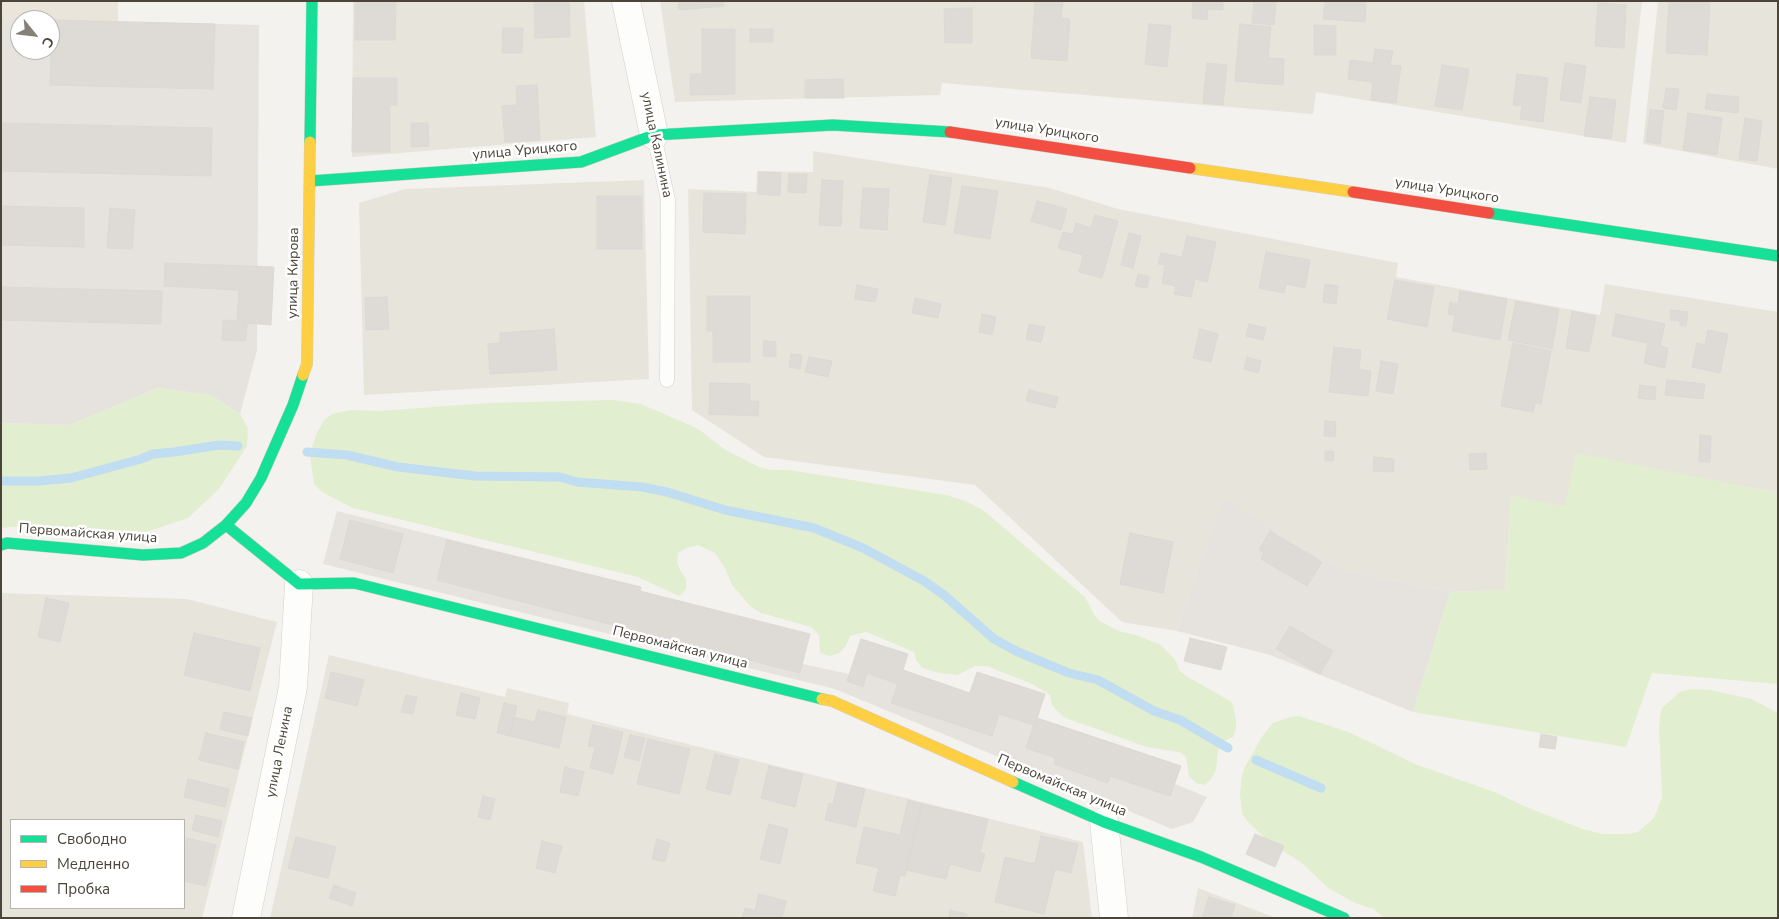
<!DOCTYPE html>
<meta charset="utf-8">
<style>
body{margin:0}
#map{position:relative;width:1779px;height:919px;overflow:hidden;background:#f4f2ee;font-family:"Nunito Sans",sans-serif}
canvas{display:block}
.frame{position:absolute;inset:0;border:2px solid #4b4439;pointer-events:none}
.legend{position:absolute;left:10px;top:819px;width:175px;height:90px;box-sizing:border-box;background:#fff;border:1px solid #b7b4b0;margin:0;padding:6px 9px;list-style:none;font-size:15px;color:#4b4439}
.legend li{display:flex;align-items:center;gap:10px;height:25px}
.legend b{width:25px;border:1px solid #b7b4b0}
.north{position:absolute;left:10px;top:10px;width:50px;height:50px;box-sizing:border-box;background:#fff;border:1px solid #b7b4b0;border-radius:50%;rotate:119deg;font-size:14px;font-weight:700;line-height:20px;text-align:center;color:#4b4439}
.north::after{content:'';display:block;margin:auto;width:18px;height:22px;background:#868178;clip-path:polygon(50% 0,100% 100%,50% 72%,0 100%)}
</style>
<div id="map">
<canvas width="1779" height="919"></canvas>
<div class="frame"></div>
<ul class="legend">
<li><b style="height:6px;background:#16e098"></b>Свободно</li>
<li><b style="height:6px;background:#ffcf43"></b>Медленно</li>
<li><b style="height:6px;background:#f24e42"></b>Пробка</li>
</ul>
<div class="north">С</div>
</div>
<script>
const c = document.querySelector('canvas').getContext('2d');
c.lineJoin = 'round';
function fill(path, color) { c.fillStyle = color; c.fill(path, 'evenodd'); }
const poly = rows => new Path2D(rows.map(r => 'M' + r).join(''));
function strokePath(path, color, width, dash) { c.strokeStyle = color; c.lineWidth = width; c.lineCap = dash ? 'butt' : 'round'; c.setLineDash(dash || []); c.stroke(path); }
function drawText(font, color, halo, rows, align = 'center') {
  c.font = font + ' "Nunito Sans",sans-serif'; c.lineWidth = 5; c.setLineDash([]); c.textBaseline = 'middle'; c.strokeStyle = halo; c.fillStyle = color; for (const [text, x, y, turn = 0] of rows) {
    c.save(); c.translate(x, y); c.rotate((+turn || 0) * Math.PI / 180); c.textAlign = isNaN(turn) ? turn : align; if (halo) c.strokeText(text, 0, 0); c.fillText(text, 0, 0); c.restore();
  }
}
fill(poly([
 [353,1,584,1,596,137,352,157],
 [660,1,1778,1,1778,169,1643,144,1658,2,1642,2,1626,143,1316,92,1313,114,942,83,940,95,675,102],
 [813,151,1050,188,1118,209,1398,263,1396,277,1600,315,1605,284,1778,312,1778,493,1576,454,1565,507,1511,496,1505,590,1450,592,1357,573,1304,548,1222,499,1177,631,1122,622,975,485,764,457,692,410,688,189,756,192,757,171,813,172],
 [644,180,649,379,364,395,359,203,405,189],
 [1,593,187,599,277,622,202,918,1,918],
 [11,820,184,820,184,908,11,908],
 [329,655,505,697,507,688,569,703,567,714,1083,842,1092,918,270,918],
 [1198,888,1276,918,1192,918]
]), '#e7e4dc');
fill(poly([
 [1,19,45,20,20,20,20,50,50,50,50,20,259,25,257,350,240,414,211,395,158,388,69,425,1,423],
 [1222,498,1304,548,1357,573,1450,592,1413,712,1270,655,1177,631],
 [337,511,641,587,640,591,803,664,849,674,861,639,908,654,903,670,969,693,977,672,1045,694,1038,718,1181,766,1175,784,1207,797,1193,822,1172,829,835,689,323,564]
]), '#e6e2de');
fill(poly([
 [1,1,118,1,118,22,1,19]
]), '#eae5da');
fill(poly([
 [158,388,211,395,240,414,248,428,247,446,219,489,188,518,140,534,14,527,1,528,1,423,69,425],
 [612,400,641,404,692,426,701,431,724,449,759,467,770,470,789,470,946,495,965,501,983,510,1085,597,1095,616,1101,622,1119,631,1139,636,1161,645,1176,661,1179,670,1186,676,1232,702,1236,719,1236,728,1233,737,1224,741,1218,751,1216,770,1211,779,1205,785,1196,783,1189,776,1186,757,1179,752,1147,747,1063,717,1052,705,1050,695,1032,684,987,666,975,666,958,675,939,673,922,668,916,660,914,652,866,632,850,636,846,646,839,653,830,656,820,653,819,635,811,627,761,613,751,607,732,585,725,568,715,553,698,545,687,548,678,553,677,563,681,572,686,579,686,589,679,596,638,577,353,508,322,492,314,484,310,456,315,437,324,420,332,414,341,412,351,410,380,411,487,403],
 [1576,453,1778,493,1778,684,1652,673,1626,747,1413,712,1450,592,1505,590,1511,496,1565,506],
 [1691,689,1710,690,1751,699,1778,713,1778,918,1385,918,1373,909,1355,903,1328,888,1302,863,1269,842,1248,822,1242,813,1240,794,1242,775,1245,767,1261,738,1273,723,1290,717,1299,716,1351,733,1415,764,1497,793,1526,807,1583,829,1602,834,1629,834,1638,832,1654,818,1662,797,1659,728,1660,717,1662,708,1680,692]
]), '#e1eecf');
strokePath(poly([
 [307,452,347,455,398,467,475,476,560,477,577,482,642,487,667,492,725,510,814,528,863,548,924,581,944,595,994,639,1018,652,1069,673,1098,680,1154,711,1180,720,1228,748],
 [1,481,39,481,71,478,141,459,153,454,174,452,219,445,238,446],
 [1256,760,1321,788]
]), '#c0ddf1', 9);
const building = poly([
 [355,1,396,1,395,40,355,40,355,1],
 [534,1,569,1,570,37,535,38,534,1],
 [678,1,723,1,724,6,679,10,678,1],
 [1035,1,1063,1,1061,18,1070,19,1067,61,1031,58,1035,1],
 [1193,1,1223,1,1223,10,1208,9,1207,20,1192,18,1193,1],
 [1254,1,1276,1,1274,25,1252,23,1254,1],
 [1325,1,1366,1,1365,22,1323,19,1325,1],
 [1669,1,1710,3,1707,55,1666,53,1669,1],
 [1598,3,1626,5,1624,48,1595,46,1598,3],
 [972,8,972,43,945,43,944,9,972,8],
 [52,20,215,24,213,89,50,85,52,20],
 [1149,24,1171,26,1167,67,1145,64,1149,24],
 [1240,24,1271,27,1268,58,1284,59,1283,85,1235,81,1240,24],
 [1314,25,1336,26,1336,55,1314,55,1314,25],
 [503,28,523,28,522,53,502,53,503,28],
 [702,29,735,29,735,94,690,95,690,74,702,74,702,29],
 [750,29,773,29,773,42,750,42,750,29],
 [1375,49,1393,51,1390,65,1401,66,1396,103,1371,100,1373,82,1348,79,1350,60,1373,63,1375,49],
 [1207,63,1227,65,1223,105,1203,103,1207,63],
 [1565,63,1586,66,1581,103,1560,100,1565,63],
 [1442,65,1469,69,1462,110,1435,106,1442,65],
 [1517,74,1548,78,1543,122,1520,119,1522,106,1513,105,1517,74],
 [353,78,397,78,397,105,390,105,390,152,352,152,353,78],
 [843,79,844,98,805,98,805,80,843,79],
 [537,85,540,140,505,142,502,106,517,105,516,86,537,85],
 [1666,88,1679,89,1676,110,1663,108,1666,88],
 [1707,94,1739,97,1738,113,1705,109,1707,94],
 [1590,97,1616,100,1611,139,1584,136,1590,97],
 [1650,110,1664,111,1660,144,1646,142,1650,110],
 [1688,113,1722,118,1717,155,1683,150,1688,113],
 [1745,118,1762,121,1757,161,1739,159,1745,118],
 [1,123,212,128,211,176,1,171,1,123],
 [411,123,428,123,429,146,411,147,411,123],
 [759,172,781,173,780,196,758,194,759,172],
 [789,174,807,174,806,193,788,192,789,174],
 [930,175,952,178,945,225,923,222,930,175],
 [822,180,843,181,841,226,819,225,822,180],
 [962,186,998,191,990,239,954,233,962,186],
 [863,188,889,189,887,230,860,228,863,188],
 [704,193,746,194,745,234,703,232,704,193],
 [597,196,642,196,642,249,597,249,597,196],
 [1037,201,1067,209,1061,230,1031,221,1037,201],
 [1,206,84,208,84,247,1,245,1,206],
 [110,208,135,210,132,249,107,248,110,208],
 [1095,215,1118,221,1102,278,1079,272,1083,255,1058,248,1063,232,1073,234,1076,223,1091,228,1095,215],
 [1129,233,1141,236,1133,268,1121,265,1129,233],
 [1187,236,1216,242,1207,282,1195,279,1191,297,1174,294,1176,286,1162,283,1165,265,1158,264,1161,253,1182,257,1187,236],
 [1266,252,1310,260,1305,288,1286,284,1284,293,1259,288,1266,252],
 [165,263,274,267,271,325,247,323,246,341,222,340,223,320,237,321,239,290,164,286,165,263],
 [1138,274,1149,277,1147,288,1135,286,1138,274],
 [1395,280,1434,287,1427,327,1387,319,1395,280],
 [1325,284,1338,286,1336,304,1323,302,1325,284],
 [857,285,878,289,875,302,855,299,857,285],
 [1,287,162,291,161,324,1,320,1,287],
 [1460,291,1507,299,1500,340,1452,331,1455,315,1448,314,1450,302,1458,304,1460,291],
 [707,296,750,296,750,362,713,362,713,331,707,331,707,296],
 [387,297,389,329,366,330,365,298,387,297],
 [915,298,941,304,938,318,912,313,915,298],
 [1516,301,1559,309,1552,349,1508,340,1516,301],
 [1671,310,1688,312,1686,326,1680,326,1680,321,1670,320,1671,310],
 [1572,311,1596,316,1589,352,1566,348,1572,311],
 [982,314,996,317,992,335,979,332,982,314],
 [1616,314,1665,324,1660,346,1668,348,1665,368,1644,363,1648,343,1612,336,1616,314],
 [1029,324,1045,327,1041,342,1026,339,1029,324],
 [1249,324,1266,328,1263,340,1246,336,1249,324],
 [554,329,557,370,490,374,488,344,500,343,500,333,554,329],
 [1200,329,1218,334,1211,362,1193,358,1200,329],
 [1708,330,1728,334,1720,373,1692,367,1697,343,1705,345,1708,330],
 [764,341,776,342,776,357,763,356,764,341],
 [1513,343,1551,351,1541,404,1535,403,1533,412,1501,406,1513,343],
 [1334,347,1361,350,1359,369,1371,371,1368,396,1329,392,1334,347],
 [791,354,802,355,800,369,789,367,791,354],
 [809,357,832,361,828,377,805,372,809,357],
 [1247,357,1261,361,1258,373,1244,369,1247,357],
 [1381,361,1398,364,1393,394,1376,391,1381,361],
 [1667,380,1705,384,1703,399,1665,395,1667,380],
 [710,383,750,384,750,401,759,401,758,416,709,414,710,383],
 [1640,385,1656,387,1655,400,1638,398,1640,385],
 [1029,390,1058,397,1055,408,1026,401,1029,390],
 [1325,421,1336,422,1335,437,1324,436,1325,421],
 [1700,435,1711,436,1710,462,1699,462,1700,435],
 [1325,451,1334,451,1333,461,1325,461,1325,451],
 [1486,453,1487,469,1470,470,1469,454,1486,453],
 [1374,457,1394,459,1393,472,1373,471,1374,457],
 [350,520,403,534,393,573,340,559,350,520],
 [1270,531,1322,562,1307,586,1261,559,1264,553,1259,550,1270,531],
 [1130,533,1173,542,1163,593,1120,584,1130,533],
 [447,540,641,587,640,591,810,634,800,673,437,580,447,540],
 [46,598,69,603,60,642,38,637,46,598],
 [1290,626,1333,651,1320,674,1276,649,1290,626],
 [194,633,260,648,250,691,184,675,194,633],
 [1190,638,1227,647,1221,670,1184,661,1190,638],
 [861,639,908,654,903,670,970,693,977,672,1045,694,1037,718,1181,766,1170,796,1110,776,1108,783,1054,764,1056,758,1026,748,1034,725,999,714,992,736,891,703,898,684,867,673,863,687,847,681,861,639],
 [331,672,364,680,357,706,325,698,331,672],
 [461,693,480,698,475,719,456,715,461,693],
 [406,695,417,697,413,714,401,712,406,695],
 [504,703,517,706,510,736,497,733,504,703],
 [538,710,566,717,559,748,510,736,514,717,535,722,538,710],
 [224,712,252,718,248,736,220,729,224,712],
 [593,725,623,732,613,774,590,768,595,747,588,746,593,725],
 [206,733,244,742,238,769,199,760,206,733],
 [1541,734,1557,737,1555,749,1539,747,1541,734],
 [630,735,645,738,639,761,624,757,630,735],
 [648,739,690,749,679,794,637,784,648,739],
 [715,754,739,760,730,795,706,789,715,754],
 [769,766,803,774,795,807,761,798,769,766],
 [565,767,584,772,578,796,560,792,565,767],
 [188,779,229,789,225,807,184,797,188,779],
 [838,783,865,789,856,827,825,820,829,803,833,804,838,783],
 [483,796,495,799,490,820,478,817,483,796],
 [908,800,922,804,905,876,900,875,895,896,873,891,879,868,856,863,864,827,900,835,908,800],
 [922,804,988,819,980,853,985,854,980,872,950,864,946,879,906,870,922,804],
 [196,815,222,821,218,837,192,830,196,815],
 [769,824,788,829,780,864,760,859,769,824],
 [1255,834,1284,846,1275,867,1246,854,1255,834],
 [1041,836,1078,844,1071,873,1055,869,1044,914,995,902,1005,857,1035,864,1041,836],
 [296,837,336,847,328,878,288,868,296,837],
 [187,838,216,845,206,886,184,881,184,848,187,838],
 [657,839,670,843,665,862,652,859,657,839],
 [542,841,562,846,555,873,536,868,542,841],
 [334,885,356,893,352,906,329,898,334,885],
 [759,894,786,901,782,918,742,918,745,908,755,911,759,894],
 [1209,897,1235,905,1231,918,1202,918,1209,897],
 [950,910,967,914,967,918,949,918,950,910]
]);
fill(building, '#dedbd6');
strokePath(building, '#dcd9d4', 1);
const lane = poly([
 [654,135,668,200,667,380]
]);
const street = poly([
 [626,1,654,135],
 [1104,822,1114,918],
 [246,918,293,687,299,584]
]);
const fast = poly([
 [310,142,312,1],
 [310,181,581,162,654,135,833,125,950,132],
 [1489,213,1778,256],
 [226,525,299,584,354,583,822,699],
 [1,545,7,543,143,555,181,553,203,543,226,525,246,503,261,478,293,405,303,375],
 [1013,782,1104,822,1201,857,1344,918]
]);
const slow = poly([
 [1190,168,1353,192],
 [303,375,307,364,310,142],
 [822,699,832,701,1013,782]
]);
const jam = poly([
 [950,132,1190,168],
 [1353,192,1489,213]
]);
strokePath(lane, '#d2d0cb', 15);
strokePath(street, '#d2d0cb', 29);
strokePath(fast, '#d3cfc5', 12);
strokePath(slow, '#d3cfc5', 12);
strokePath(jam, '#d3cfc5', 12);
strokePath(lane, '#fdfdfc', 14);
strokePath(street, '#fdfdfc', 28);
strokePath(fast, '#16e098', 11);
strokePath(slow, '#ffcf43', 11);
strokePath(jam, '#f24e42', 11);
drawText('14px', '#4b4439', '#fff', [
 ["улица Урицкого",1047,131,9],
 ["улица Калинина",656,145,78],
 ["улица Урицкого",525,151,-5],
 ["улица Урицкого",1447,191,9],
 ["улица Кирова",294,273,-89],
 ["Первомайская улица",88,534,4],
 ["Первомайская улица",680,648,14],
 ["улица Ленина",280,752,-79],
 ["Первомайская улица",1062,786,23]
]);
</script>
